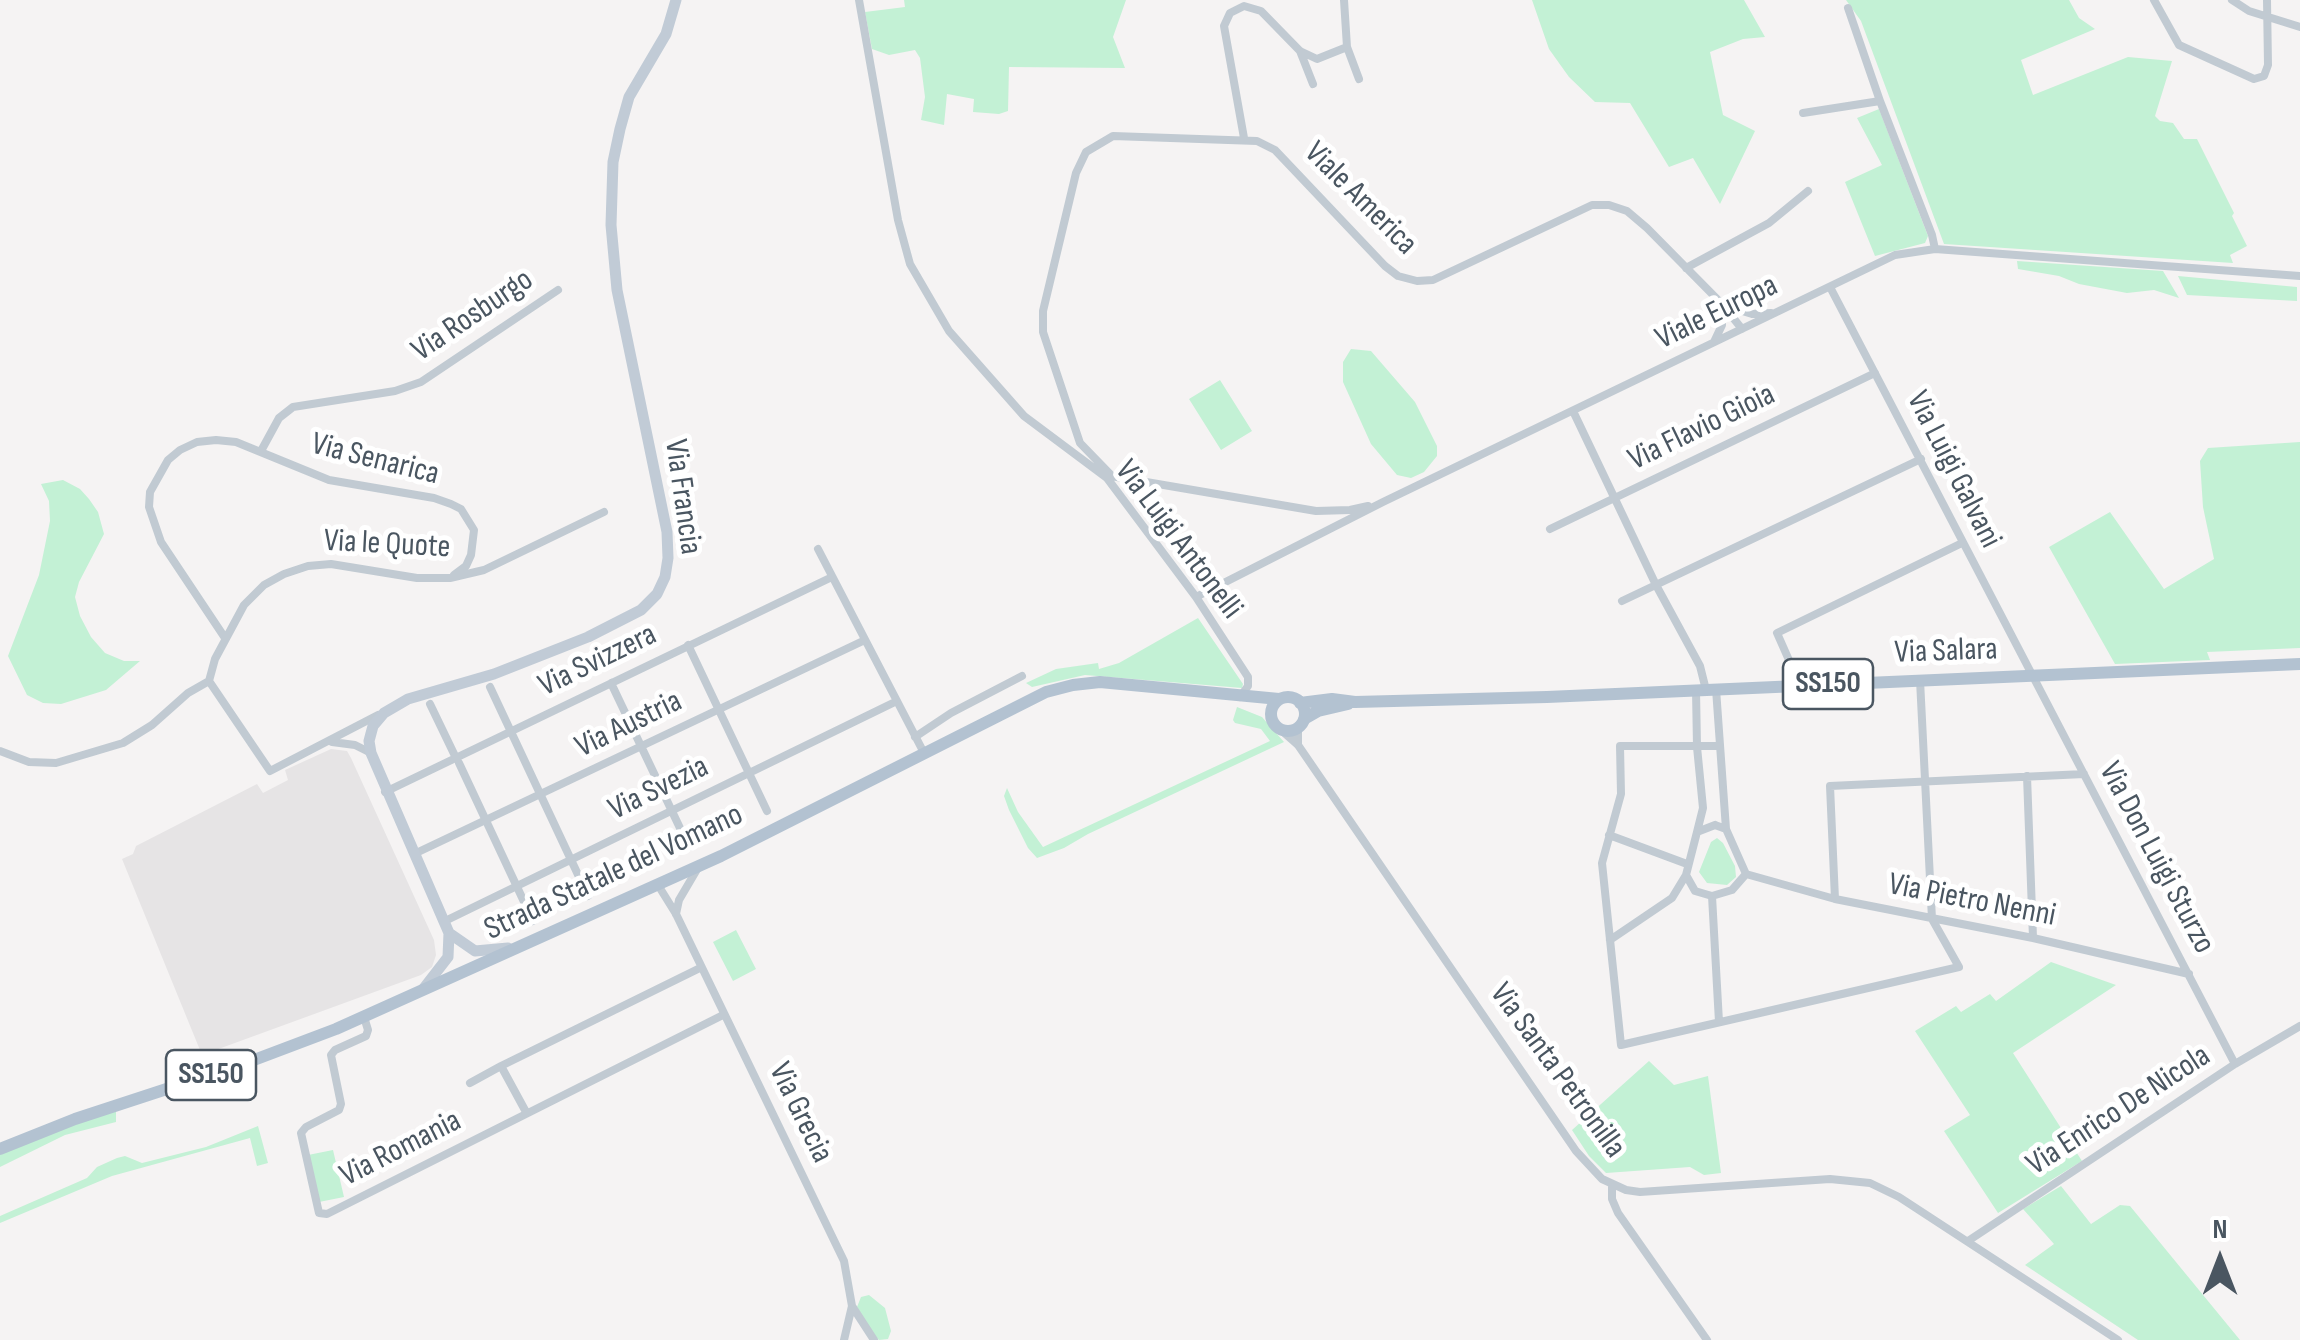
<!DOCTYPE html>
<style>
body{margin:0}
#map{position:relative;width:2300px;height:1340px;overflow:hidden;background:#f5f3f3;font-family:"Sofia Sans Condensed",sans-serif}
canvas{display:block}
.north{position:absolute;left:2170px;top:1210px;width:100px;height:100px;-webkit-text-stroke:8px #fff;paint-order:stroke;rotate:0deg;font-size:28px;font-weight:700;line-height:40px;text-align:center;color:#4a5661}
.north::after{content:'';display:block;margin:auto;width:35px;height:45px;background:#4a5661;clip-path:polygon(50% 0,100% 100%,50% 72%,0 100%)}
</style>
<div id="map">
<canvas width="2300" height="1340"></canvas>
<div class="north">N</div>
</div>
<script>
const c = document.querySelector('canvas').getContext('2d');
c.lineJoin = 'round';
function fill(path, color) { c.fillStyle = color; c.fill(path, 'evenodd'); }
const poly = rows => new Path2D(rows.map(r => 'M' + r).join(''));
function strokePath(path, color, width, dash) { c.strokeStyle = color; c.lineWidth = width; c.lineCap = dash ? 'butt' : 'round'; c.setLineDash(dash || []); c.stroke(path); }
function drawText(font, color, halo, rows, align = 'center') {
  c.font = font + ' "Sofia Sans Condensed",sans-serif'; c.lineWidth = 10; c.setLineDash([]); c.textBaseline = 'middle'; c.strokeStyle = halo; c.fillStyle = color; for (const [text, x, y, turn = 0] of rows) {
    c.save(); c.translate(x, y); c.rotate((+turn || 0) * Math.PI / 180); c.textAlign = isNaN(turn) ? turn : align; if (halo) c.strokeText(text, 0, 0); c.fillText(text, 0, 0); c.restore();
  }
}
fill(poly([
 [331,749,347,751,351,758,434,940,436,955,432,967,421,975,202,1055,122,859,133,854,136,846,257,784,263,793,288,780,285,770]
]), '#e6e4e5');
fill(poly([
 [904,0,1126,0,1113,37,1125,68,1009,67,1008,111,999,114,973,112,974,99,947,94,944,125,921,120,925,97,920,58,915,50,889,55,872,49,865,12,905,7],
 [1532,0,1744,0,1765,37,1743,39,1710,52,1723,115,1755,131,1720,204,1693,158,1669,167,1630,103,1595,102,1569,77,1549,49],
 [1846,0,2069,0,2079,18,2095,29,2021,60,2033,95,2128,57,2172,61,2155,116,2160,121,2173,123,2184,139,2197,139,2234,213,2232,216,2247,246,2230,255,2233,263,1944,244,1861,21],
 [1879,109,1928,236,1925,243,1875,256,1845,182,1882,165,1857,118],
 [2017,261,2163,271,2179,298,2154,290,2127,293,2079,284,2059,276,2018,269],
 [2178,276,2297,287,2297,301,2187,295],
 [1351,349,1371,351,1415,402,1437,446,1437,456,1424,472,1411,478,1397,475,1371,444,1343,382,1343,362],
 [1220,380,1252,431,1221,450,1189,399],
 [2300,442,2300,648,2207,652,2210,660,2115,664,2049,547,2110,512,2164,589,2214,559,2203,507,2200,461,2208,448],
 [63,480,80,489,89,499,98,512,104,534,79,582,75,597,80,616,91,637,105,653,124,661,140,661,106,690,61,704,43,703,27,695,8,656,39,575,50,521,49,501,41,484],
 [1198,618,1243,684,1242,688,1085,675,1032,687,1026,683,1056,669,1098,663,1099,669,1119,663],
 [1237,707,1262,717,1284,742,1088,834,1064,848,1037,858,1028,848,1009,810,1004,796,1007,788,1018,812,1043,847,1270,741,1261,729,1235,723,1233,720],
 [1717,838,1723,843,1735,866,1736,877,1727,885,1707,883,1699,872,1711,842],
 [736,930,756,969,733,981,713,942],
 [2051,962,2116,985,2013,1053,2082,1161,1998,1213,1944,1131,1970,1115,1915,1031,1956,1006,1961,1012,1990,994,1996,1001],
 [1649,1061,1674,1085,1708,1076,1721,1173,1704,1175,1690,1167,1606,1173,1589,1156,1572,1130],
 [116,1111,116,1122,65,1135,0,1167,0,1154,50,1132],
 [258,1126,268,1163,257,1166,250,1138,112,1176,0,1223,0,1216,87,1178,97,1167,117,1158,125,1156,142,1163,206,1147],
 [333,1150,344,1197,319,1202,308,1155],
 [2061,1186,2091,1224,2120,1205,2130,1206,2240,1340,2138,1340,2025,1265,2054,1244,2023,1209],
 [869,1295,885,1308,891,1331,888,1339,879,1340,874,1335,857,1307,861,1297]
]), '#c3f1d5');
strokePath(poly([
 [859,0,898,220,910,264,949,331,1024,416,1107,478,1196,597,1248,677,1248,686,1240,697],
 [2154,0,2179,45,2254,79,2264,76,2268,65,2267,0],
 [2232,0,2249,11,2300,27],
 [1848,8,1880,101],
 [1347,47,1359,79],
 [1300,51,1313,84],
 [1803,113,1880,101,1932,235,1935,249],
 [1244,138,1224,26,1230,13,1244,6,1261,11,1300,51,1317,59,1347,47,1344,0],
 [1686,268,1769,223,1808,191],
 [1830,287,2235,1064],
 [1726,306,1752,314,1771,313],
 [1714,342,1722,325,1722,304],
 [1573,411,1656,585,1700,666,1706,690],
 [261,451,279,418,293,407,395,391,421,382,558,290],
 [1111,476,1316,511,1350,510,1368,506],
 [1112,476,1080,443,1043,332,1043,311,1076,173,1086,152,1113,136,1257,141,1275,150,1385,266,1398,276,1417,281,1433,280,1592,205,1609,205,1627,211,1647,228,1722,304,1742,329],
 [1550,529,1875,373],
 [818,549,924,753],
 [1196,597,1383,502,1895,255,1935,249,2300,276],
 [1622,601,1921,459],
 [225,638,161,542,149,507,150,492,168,460,180,450,197,442,216,440,236,442,329,480,434,498,451,504,461,509,474,530,471,555,466,566,454,575],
 [688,645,767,811],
 [209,681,270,771,378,715],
 [611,683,689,847],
 [1800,685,1777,633,1962,543],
 [490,687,588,896],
 [1716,689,1726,829],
 [1696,690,1697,747,1703,808,1697,832],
 [430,704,456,758],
 [1298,728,1298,745],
 [1281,730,1298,745,1576,1151,1602,1179,1626,1190,1640,1192,1830,1179,1870,1183,1899,1197,2118,1340],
 [915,737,951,713,1022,676],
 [332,742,355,745,371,753],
 [1718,746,1620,746,1621,794,1602,863,1621,1045,1959,967,1932,919,1920,680],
 [0,751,29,762,56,763,123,743,152,725,188,693,209,681,215,659,244,605,264,585,284,574,308,566,331,564,417,578,450,578,484,570,604,512],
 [459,763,533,921],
 [2027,776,2033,938],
 [385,792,832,577],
 [1715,825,1726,829,1746,874,1732,890,1712,896,1695,891,1686,875,1697,832,1715,825],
 [1609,835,1687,864],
 [414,854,865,640],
 [1746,874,1835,899,2033,938,2189,974],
 [658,885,676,914,844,1261,852,1306,844,1340],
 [1712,896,1719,1022],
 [1835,899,1830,786,2084,774],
 [676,914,679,900,699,866],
 [443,922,897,701],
 [1610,940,1672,898,1686,875],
 [364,1017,368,1030,366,1036,335,1050,331,1055,341,1104,339,1110,306,1127,301,1133,319,1213,327,1214,723,1015],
 [470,1083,501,1066],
 [526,1112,501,1066,700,968],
 [1612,1185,1612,1199,1618,1213,1707,1340],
 [1968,1241,2235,1064,2300,1026],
 [852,1306,874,1340]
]), '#c1cad2', 8);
strokePath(poly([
 [449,933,475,951,508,948],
 [424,988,448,957,449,933,371,753,369,741,373,726,384,713,408,699,494,674,588,637,641,610,657,594,665,577,668,558,667,532,617,290,611,225,613,162,620,129,629,97,666,34,676,0]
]), '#c1cbd6', 11);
strokePath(poly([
 '1271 714a17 17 0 1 1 34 0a17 17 0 1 1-34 0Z',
 [1300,703,1332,699,1355,702,1547,697,2300,664],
 [1304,719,1318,711,1348,704],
 [0,1149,75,1119,246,1063,336,1029,721,856,1046,692,1073,685,1100,682,1279,699]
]), '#b3c2d1', 12);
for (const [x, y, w] of [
 [1828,684,90],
 [211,1075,90]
]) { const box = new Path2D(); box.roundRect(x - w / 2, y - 25, w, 50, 8); c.fillStyle = '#fff'; c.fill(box); strokePath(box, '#4a5661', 2.5); }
drawText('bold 30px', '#4a5661', null, [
 ["SS150",1828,684],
 ["SS150",211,1075]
]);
drawText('32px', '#4a5661', '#fff', [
 ["Viale America",1360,199,45],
 ["Viale Europa",1717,313,-26],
 ["Via Rosburgo",473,316,-34],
 ["Via Flavio Gioia",1702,428,-26],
 ["Via Senarica",375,460,14],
 ["Via Luigi Galvani",1953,470,63],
 ["Via Francia",682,497,82],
 ["Via Luigi Antonelli",1178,540,53],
 ["Via le Quote",387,545,3],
 ["Via Salara",1946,652,-2],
 ["Via Svizzera",598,661,-26],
 ["Via Austria",629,725,-26],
 ["Via Svezia",659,789,-26],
 ["Via Don Luigi Sturzo",2156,858,62],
 ["Strada Statale del Vomano",614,873,-25],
 ["Via Pietro Nenni",1972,901,11],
 ["Via Santa Petronilla",1557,1071,54],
 ["Via Enrico De Nicola",2119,1111,-33],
 ["Via Grecia",800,1113,64],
 ["Via Romania",401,1149,-27]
]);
</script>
